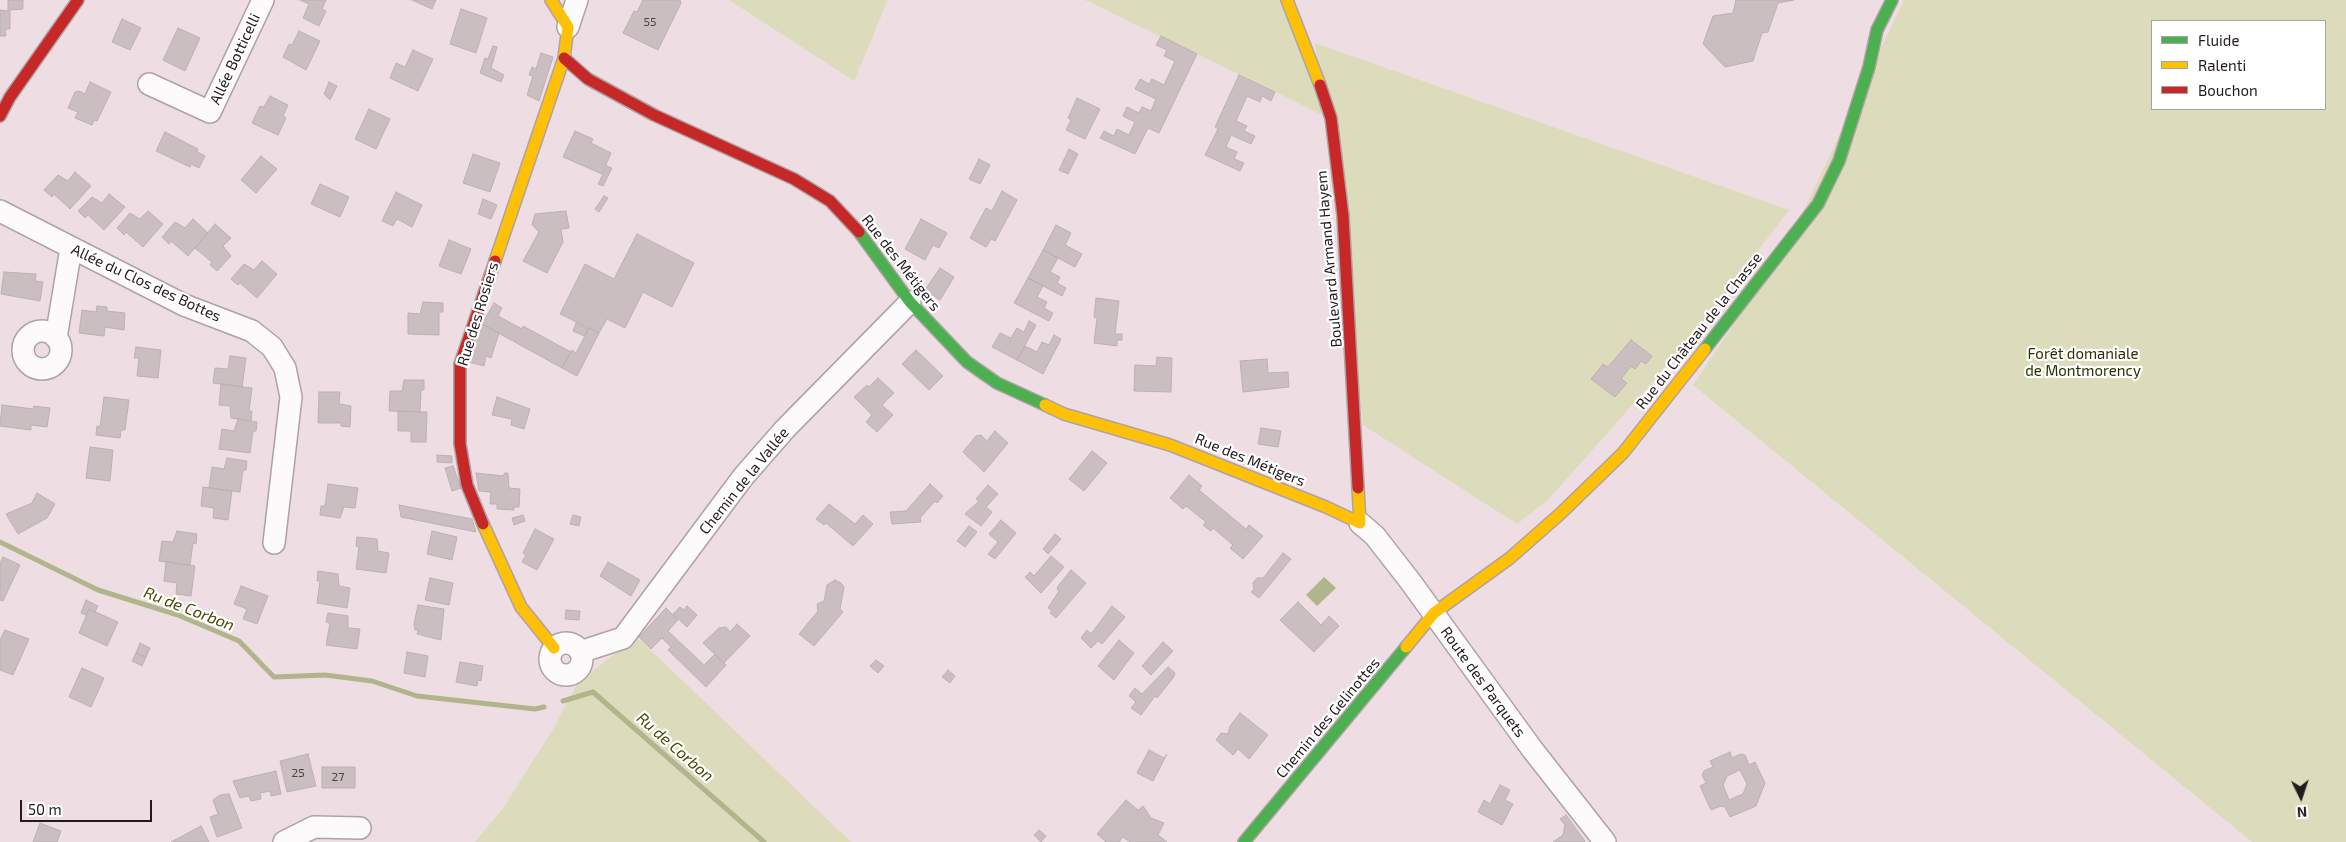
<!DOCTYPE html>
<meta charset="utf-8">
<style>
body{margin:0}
#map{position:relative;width:2346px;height:842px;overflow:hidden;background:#eedee3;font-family:"Exo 2",sans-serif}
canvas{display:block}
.legend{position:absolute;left:2151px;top:20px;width:175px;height:90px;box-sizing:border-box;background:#fff;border:1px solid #a7a3a5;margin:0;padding:6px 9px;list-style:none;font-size:15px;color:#231a1d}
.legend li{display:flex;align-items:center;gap:10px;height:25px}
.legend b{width:25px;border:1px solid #a7a3a5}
.north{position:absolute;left:2276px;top:772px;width:50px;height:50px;-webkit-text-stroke:4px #fff;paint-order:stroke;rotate:176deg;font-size:14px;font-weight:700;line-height:20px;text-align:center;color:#231a1d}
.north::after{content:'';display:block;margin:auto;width:18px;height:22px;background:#231a1d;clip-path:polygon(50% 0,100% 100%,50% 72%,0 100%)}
.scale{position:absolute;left:20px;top:800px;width:132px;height:22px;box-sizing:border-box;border:2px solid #231a1d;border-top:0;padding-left:6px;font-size:15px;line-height:18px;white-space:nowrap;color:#231a1d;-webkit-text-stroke:4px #fff;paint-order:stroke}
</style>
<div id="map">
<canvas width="2346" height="842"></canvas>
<ul class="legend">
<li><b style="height:6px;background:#4caf50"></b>Fluide</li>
<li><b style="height:6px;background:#ffc107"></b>Ralenti</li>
<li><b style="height:6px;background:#c62828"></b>Bouchon</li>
</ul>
<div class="north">N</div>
<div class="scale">50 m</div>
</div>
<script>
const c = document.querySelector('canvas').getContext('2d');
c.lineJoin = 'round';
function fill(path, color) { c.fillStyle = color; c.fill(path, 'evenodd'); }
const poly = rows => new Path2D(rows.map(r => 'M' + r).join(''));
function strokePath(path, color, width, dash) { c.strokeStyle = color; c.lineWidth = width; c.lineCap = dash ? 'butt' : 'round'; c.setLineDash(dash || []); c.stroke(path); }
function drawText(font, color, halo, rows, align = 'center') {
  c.font = font + ' "Exo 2",sans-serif'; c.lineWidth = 4.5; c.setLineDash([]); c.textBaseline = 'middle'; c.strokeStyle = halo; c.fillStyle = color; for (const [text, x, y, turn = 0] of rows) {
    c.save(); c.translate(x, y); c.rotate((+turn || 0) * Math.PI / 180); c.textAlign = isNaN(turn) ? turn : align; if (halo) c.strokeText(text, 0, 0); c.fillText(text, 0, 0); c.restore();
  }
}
fill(poly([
 [729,0,888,0,854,81],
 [1085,0,1281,0,1326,117,1294,101],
 [1904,0,2346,0,2346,842,2252,842,1693,385,1788,243],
 [2152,21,2325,21,2325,109,2152,109],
 [1315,43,1789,210,1706,319,1642,394,1548,500,1517,524,1363,425],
 [637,637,851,842,475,842,503,808,552,731,578,682]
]), '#dcdcbc');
fill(poly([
 [1324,577,1336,588,1317,606,1306,595]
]), '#b0b58c');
strokePath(poly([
 [0,542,98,590,178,615,239,641,274,677,325,675,372,681,417,696,535,709,544,707],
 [563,701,593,692,764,842]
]), '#b0b58c', 5);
const building = poly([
 [8,0,23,0,23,9,10,10,10,29,5,29,6,36,0,36,0,10,8,11,8,0],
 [300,0,326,0,322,9,326,11,319,26,303,18,309,4,300,0],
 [412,0,436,0,432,9,412,0],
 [643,0,680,0,681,3,658,50,623,33,634,11,637,12,643,0],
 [1736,0,1794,0,1778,3,1768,32,1762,33,1753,61,1725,67,1703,44,1713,16,1733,13,1736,0],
 [461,9,487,18,476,53,450,44,461,9],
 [122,19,141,28,130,50,112,42,122,19],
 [178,28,200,38,185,71,163,60,178,28],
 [299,31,320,41,306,70,283,57,289,44,292,45,299,31],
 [1161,36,1197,54,1159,133,1148,128,1135,154,1100,138,1104,131,1114,136,1117,129,1129,135,1135,122,1123,116,1127,107,1139,113,1142,107,1151,111,1156,99,1135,89,1140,79,1149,84,1152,79,1164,85,1175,61,1164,56,1167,50,1156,45,1161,36],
 [493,46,497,47,491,68,504,75,501,82,480,73,485,58,488,59,493,46],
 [413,50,433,59,418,91,390,78,396,63,405,67,413,50],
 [541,53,553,57,539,101,527,95,533,76,529,75,532,67,536,69,541,53],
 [1239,75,1275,92,1271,101,1262,96,1260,102,1247,96,1236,121,1247,126,1244,131,1255,136,1251,144,1231,135,1226,147,1237,152,1234,159,1244,163,1240,171,1205,155,1218,129,1215,127,1239,75],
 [90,82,111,92,97,121,94,120,92,125,75,118,78,112,68,108,75,92,79,91,85,94,90,82],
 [329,82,337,86,330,100,324,94,329,82],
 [270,96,288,105,283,116,286,118,278,135,252,123,260,106,264,107,270,96],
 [1077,98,1100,109,1085,139,1066,130,1071,120,1068,118,1077,98],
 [369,109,390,119,376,149,355,139,369,109],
 [575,131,593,139,591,143,611,153,602,174,563,157,575,131],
 [165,132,198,149,197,152,205,156,199,168,191,164,190,167,156,151,165,132],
 [1069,149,1078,154,1068,174,1059,170,1069,149],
 [473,154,500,163,490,192,463,183,473,154],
 [261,156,277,169,256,193,241,180,261,156],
 [979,159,990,165,980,184,969,179,979,159],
 [607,166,612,168,603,186,598,184,607,166],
 [75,172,91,186,70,209,54,194,52,197,44,190,58,175,68,181,75,172],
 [320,184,349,197,340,217,311,204,320,184],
 [1002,191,1017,200,995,241,991,239,986,247,970,238,986,208,992,211,1002,191],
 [396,192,422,205,412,227,397,219,393,226,382,221,396,192],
 [109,194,125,207,104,230,88,215,85,218,78,211,92,197,102,203,109,194],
 [604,196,608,198,599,212,595,209,604,196],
 [483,199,497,205,491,219,478,214,483,199],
 [148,211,163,224,143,247,126,232,124,235,117,228,130,213,140,219,148,211],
 [566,211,569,228,561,229,563,242,547,273,523,261,539,232,532,225,535,214,566,211],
 [193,219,208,233,188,256,171,241,169,244,162,237,175,222,185,228,193,219],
 [921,219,947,233,939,248,933,245,925,260,905,249,921,219],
 [215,224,231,238,223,246,231,256,217,271,210,265,212,262,195,248,215,224],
 [1056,225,1071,233,1065,245,1082,254,1075,267,1043,250,1056,225],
 [637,234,694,263,672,307,643,292,625,328,607,319,599,333,560,314,585,264,614,279,637,234],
 [449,240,471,249,461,274,439,266,449,240],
 [1043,250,1058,258,1050,272,1060,277,1057,283,1066,288,1062,296,1028,278,1043,250],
 [262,261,277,274,257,298,240,283,238,285,231,279,244,264,254,270,262,261],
 [940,268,954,277,940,300,925,290,940,268],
 [4,272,36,274,35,281,43,282,40,301,1,294,4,272],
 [1028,278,1043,286,1037,297,1047,302,1044,308,1053,313,1049,321,1014,303,1028,278],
 [1096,298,1119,301,1115,334,1122,334,1122,340,1117,340,1117,346,1094,343,1097,318,1094,317,1096,298],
 [423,302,443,303,443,312,439,312,439,335,408,334,408,313,420,314,423,302],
 [494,303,502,308,498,316,522,329,523,326,571,352,562,368,482,324,494,303],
 [97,306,107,307,107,311,125,313,124,330,105,327,104,336,79,333,82,310,96,312,97,306],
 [1029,321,1036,325,1017,360,992,347,1000,333,1011,338,1017,328,1024,332,1029,321],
 [576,323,588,329,584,336,573,331,576,323],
 [481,324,499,333,491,358,486,356,484,366,469,362,481,324],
 [589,328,599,333,577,376,562,368,572,350,576,353,589,328],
 [1054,335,1061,339,1043,374,1017,360,1025,346,1037,352,1042,342,1049,345,1054,335],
 [1631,340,1652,356,1646,364,1641,361,1635,369,1631,366,1621,379,1627,383,1615,397,1591,379,1603,364,1608,367,1631,340],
 [136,347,161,350,158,378,137,376,139,358,134,358,136,347],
 [916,350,943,376,929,390,902,364,916,350],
 [230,356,246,358,242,387,213,383,215,368,228,369,230,356],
 [1157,357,1172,358,1171,392,1134,391,1135,365,1156,366,1157,357],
 [1267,359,1268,373,1288,372,1289,387,1243,392,1240,361,1267,359],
 [878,378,894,393,882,405,893,415,877,432,866,422,872,415,854,397,867,385,869,387,878,378],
 [404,380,424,380,424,390,421,390,420,412,389,411,390,391,402,391,404,380],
 [221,384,252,388,249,411,252,411,251,421,231,418,230,406,219,405,221,384],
 [319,392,340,392,339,404,351,406,350,427,341,426,341,423,318,423,319,392],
 [104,397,129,400,125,430,121,430,120,438,96,435,97,426,100,427,104,397],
 [497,397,530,409,524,429,511,425,512,419,492,415,497,397],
 [2,405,33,409,34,406,50,408,47,427,31,425,31,430,0,426,2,405],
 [398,411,427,412,426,442,411,442,411,431,398,431,398,411],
 [238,419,257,422,256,431,253,431,250,453,219,449,222,429,234,431,238,419],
 [1261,428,1281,431,1278,447,1258,444,1261,428],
 [995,431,1008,443,984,472,963,452,976,436,981,435,987,441,995,431],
 [90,447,113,450,110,481,86,478,90,447],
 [1092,451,1107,463,1084,491,1069,479,1092,451],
 [437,455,452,456,452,463,437,462,437,455],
 [227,458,247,461,246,470,243,470,240,492,209,488,212,467,224,469,227,458],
 [453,466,461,488,452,491,445,468,453,466],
 [476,473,504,476,504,473,508,473,509,488,520,489,519,507,514,507,514,510,497,509,497,504,490,504,491,492,479,491,476,473],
 [1189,475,1202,486,1199,490,1246,529,1249,525,1263,536,1243,559,1230,548,1233,545,1213,528,1211,531,1203,525,1206,522,1186,506,1183,509,1170,498,1189,475],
 [328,484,358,488,355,508,344,507,340,518,320,515,321,506,325,506,328,484],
 [930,484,943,496,937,503,935,501,920,518,921,522,892,524,890,512,906,511,930,484],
 [988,485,998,494,986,507,992,512,981,526,965,514,979,501,976,499,988,485],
 [203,487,232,491,228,520,213,518,214,508,201,506,203,487],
 [37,493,55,504,47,518,18,534,6,514,32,503,37,493],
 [829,504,855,524,863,515,873,524,853,546,826,523,824,525,816,519,829,504],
 [399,505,472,519,476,532,401,517,399,505],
 [523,515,525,521,514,525,512,518,523,515],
 [573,515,581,517,579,526,570,524,573,515],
 [1001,520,1016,533,995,559,988,554,998,542,989,534,1001,520],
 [969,526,977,532,965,547,957,541,969,526],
 [535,529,554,539,537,570,522,562,526,555,523,553,535,529],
 [177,531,197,534,196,544,193,543,190,565,159,561,162,541,173,542,177,531],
 [432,531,457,537,452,560,427,554,432,531],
 [1055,534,1061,539,1048,554,1043,549,1055,534],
 [357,537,377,539,378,551,389,553,386,573,356,569,359,547,356,546,357,537],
 [1283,553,1291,559,1259,598,1251,592,1254,589,1253,583,1257,578,1263,578,1283,553],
 [1051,556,1064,567,1041,593,1025,577,1030,572,1034,576,1051,556],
 [3,557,20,565,3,601,0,600,0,563,3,557],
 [166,562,195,566,191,596,176,594,177,583,164,581,166,562],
 [608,562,640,580,631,596,600,576,608,562],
 [1071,570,1086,583,1056,618,1050,613,1052,611,1048,608,1059,591,1057,589,1058,586,1071,570],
 [318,571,338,574,339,586,350,588,347,608,317,603,320,581,317,581,318,571],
 [430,578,453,583,449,605,425,600,430,578],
 [835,580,841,583,844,587,840,609,843,612,814,646,799,634,818,611,817,604,824,601,827,585,835,580],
 [241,586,268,596,257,624,243,619,247,609,234,604,241,586],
 [86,600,98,606,95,612,89,609,86,615,81,613,86,600],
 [1298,602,1321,625,1329,616,1339,626,1314,652,1280,620,1298,602],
 [418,605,444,609,441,640,417,634,418,630,415,630,414,624,418,605],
 [687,606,697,615,687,627,673,614,680,607,684,610,687,606],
 [1112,606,1125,617,1102,644,1098,641,1091,648,1081,638,1087,630,1091,634,1112,606],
 [666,608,678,620,668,631,704,665,715,654,726,665,706,687,668,650,671,647,662,638,651,649,639,637,666,608],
 [89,609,118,622,107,646,79,633,89,609],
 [566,610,580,611,579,620,565,619,566,610],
 [328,613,348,616,348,628,360,629,357,649,326,645,330,623,326,622,328,613],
 [737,624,750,636,724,663,703,643,719,628,726,627,730,632,737,624],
 [5,630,29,639,13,675,0,670,0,640,5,630],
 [1119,640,1134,653,1114,680,1098,666,1119,640],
 [1163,642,1173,651,1151,675,1142,666,1163,642],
 [140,643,150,648,146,657,136,653,140,643],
 [407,652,428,656,425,677,404,673,407,652],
 [136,653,146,657,142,666,132,661,136,653],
 [876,660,884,666,878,673,870,666,876,660],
 [460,662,483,666,481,681,478,680,477,686,456,682,460,662],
 [1168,667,1175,673,1173,678,1157,698,1155,696,1141,715,1131,708,1136,702,1129,696,1135,688,1142,694,1168,667],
 [82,668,104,678,91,707,69,697,82,668],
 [948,670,955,676,950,683,942,677,948,670],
 [1240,713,1268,735,1249,759,1238,749,1233,755,1216,740,1221,733,1228,734,1230,726,1240,713],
 [1149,750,1164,758,1167,754,1153,781,1137,773,1149,750],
 [1730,752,1732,758,1741,754,1745,755,1749,765,1755,762,1765,783,1756,806,1730,817,1725,807,1721,806,1711,810,1700,786,1706,783,1702,775,1704,771,1713,767,1710,761,1730,752],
 [1740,770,1747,784,1743,794,1729,800,1723,785,1727,776,1740,770],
 [308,754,316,786,287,792,280,761,308,754],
 [322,767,355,767,355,788,322,788,322,767],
 [276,771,281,794,271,796,270,791,260,793,261,799,251,801,249,796,240,798,233,781,276,771],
 [1500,785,1510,790,1505,800,1513,804,1502,825,1478,812,1484,800,1490,804,1500,785],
 [229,794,242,828,217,837,210,817,218,814,213,800,220,795,229,794],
 [1126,800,1138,810,1143,806,1151,818,1164,823,1158,835,1167,842,1130,842,1123,837,1119,842,1106,842,1097,834,1126,800],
 [1566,815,1585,841,1584,842,1553,842,1563,835,1565,825,1560,819,1566,815],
 [40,823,61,831,57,842,33,842,40,823],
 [201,826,209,842,171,842,201,826],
 [1039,830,1046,836,1041,842,1034,835,1039,830]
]);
fill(building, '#cabec1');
strokePath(building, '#bcb0b4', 1);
const street = poly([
 [568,27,577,0],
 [149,84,210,112,263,0],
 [0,211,184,305,252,331,272,347,285,368,291,397,274,543],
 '23 350a19 19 0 1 1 38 0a19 19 0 1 1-38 0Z',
 [56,338,71,248],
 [1360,523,1375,536,1410,581,1532,749,1605,842],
 '550 659a16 16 0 1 1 32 0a16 16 0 1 1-32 0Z',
 [580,652,623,638,743,477,785,429,910,302],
 [284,842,314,827,360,828]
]);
const fast = poly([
 [859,232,910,302,967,362,997,383,1045,405],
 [1705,349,1818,204,1839,161,1869,67,1877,30,1892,0],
 [1244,842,1406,647]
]);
const slow = poly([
 [1287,0,1320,85],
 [495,261,564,58,568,27,551,0],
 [1045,405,1064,414,1170,445,1326,507,1360,523,1358,488],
 [483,524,521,607,554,648],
 [1406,647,1434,613,1510,558,1560,514,1623,453,1705,349]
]);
const jam = poly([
 [564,58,588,79,654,115,794,179,830,201,859,232],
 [1320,85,1331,118,1343,216,1358,488],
 [0,116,10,97,78,0],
 [483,524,467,485,460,444,460,364,495,261]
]);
strokePath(street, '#aea2a5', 24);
strokePath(fast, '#aea2a5', 14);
strokePath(slow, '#aea2a5', 14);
strokePath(jam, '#aea2a5', 14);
strokePath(street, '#fcfafb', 21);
strokePath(fast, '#4caf50', 11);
strokePath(slow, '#ffc107', 11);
strokePath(jam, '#c62828', 11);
drawText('12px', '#4d4346', null, [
 ["55",650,22],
 ["25",298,773],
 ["27",338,777]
]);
drawText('15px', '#231a1d', '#fff', [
 ["Allée Botticelli",235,59,-65],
 ["Boulevard Armand Hayem",1329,259,-95],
 ["Rue des Métigers",901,263,52],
 ["Allée du Clos des Bottes",146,283,25],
 ["Rue des Rosiers",478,314,-73],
 ["Rue du Château de la Chasse",1699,331,-52],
 ["Rue des Métigers",1250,460,22],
 ["Chemin de la Vallée",744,481,-51],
 ["Route des Parquets",1483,682,54],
 ["Chemin des Gelinottes",1328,718,-50]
]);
drawText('15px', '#293100', '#fff', [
 ["Forêt domaniale",2083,354],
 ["de Montmorency",2083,371]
]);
drawText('italic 16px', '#434d02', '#fff', [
 ["Ru de Corbon",189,609,21],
 ["Ru de Corbon",675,747,41]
]);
</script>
